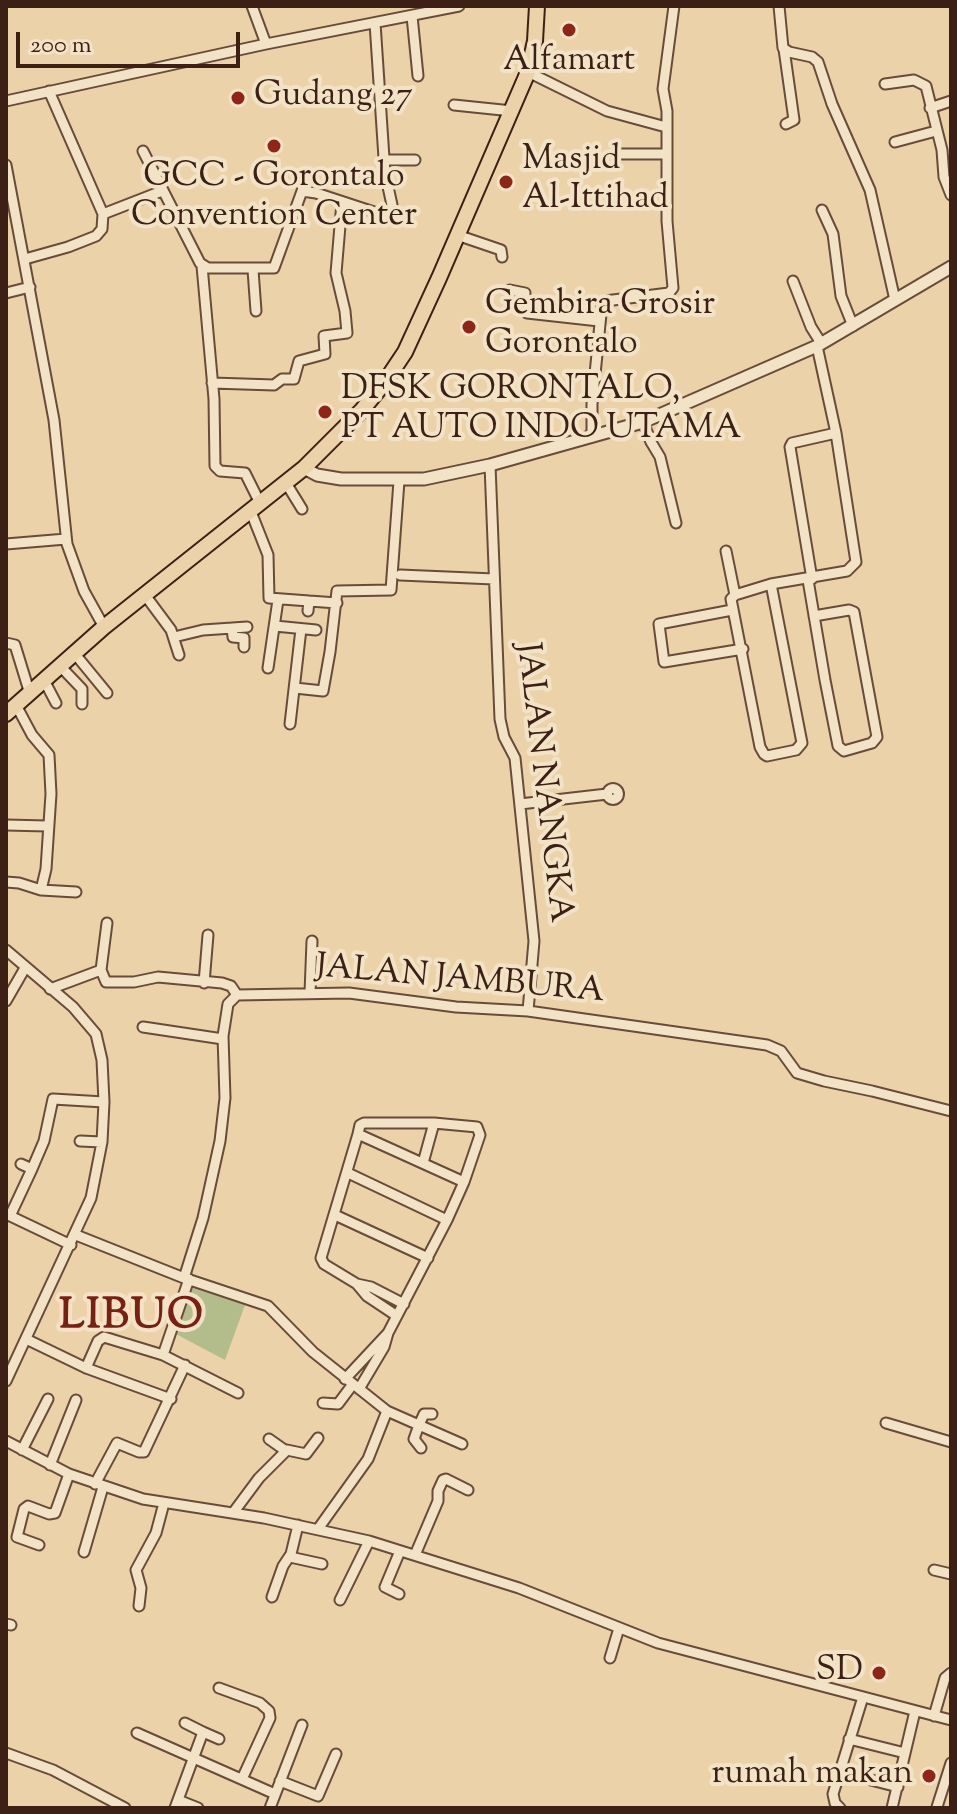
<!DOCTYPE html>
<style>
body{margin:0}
#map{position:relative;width:957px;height:1814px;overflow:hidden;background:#ebd2a8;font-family:"Sorts Mill Goudy",serif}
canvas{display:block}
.frame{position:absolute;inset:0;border:8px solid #3d2015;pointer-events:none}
.scale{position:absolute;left:16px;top:32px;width:224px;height:36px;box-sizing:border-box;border:4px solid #3d2015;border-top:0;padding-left:10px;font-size:24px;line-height:28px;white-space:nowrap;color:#3d2015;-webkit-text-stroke:6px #f2e2c6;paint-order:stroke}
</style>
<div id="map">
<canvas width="957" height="1814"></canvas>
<div class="frame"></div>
<div class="scale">200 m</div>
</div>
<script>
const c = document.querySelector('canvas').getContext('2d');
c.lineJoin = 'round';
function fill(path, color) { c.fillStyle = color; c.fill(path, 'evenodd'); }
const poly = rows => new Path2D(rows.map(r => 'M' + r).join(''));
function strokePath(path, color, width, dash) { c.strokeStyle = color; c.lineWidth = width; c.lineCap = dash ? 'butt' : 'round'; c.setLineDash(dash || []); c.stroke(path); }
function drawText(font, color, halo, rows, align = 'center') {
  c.font = font + ' "Sorts Mill Goudy",serif'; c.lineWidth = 8; c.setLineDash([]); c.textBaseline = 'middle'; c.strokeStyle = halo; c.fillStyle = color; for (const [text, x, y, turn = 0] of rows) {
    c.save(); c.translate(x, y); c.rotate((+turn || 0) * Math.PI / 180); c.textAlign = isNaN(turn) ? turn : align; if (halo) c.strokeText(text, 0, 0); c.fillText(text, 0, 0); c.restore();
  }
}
fill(poly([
 [189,1287,245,1305,225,1360,174,1333]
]), '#b2bd8b');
const minor = poly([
 [252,6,266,44],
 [779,6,783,48,789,52,812,57,818,62,832,104,870,190,895,300],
 [412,16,418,76],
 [784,49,794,120,786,124],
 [528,72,607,111,666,127],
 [885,84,914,80,926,86,942,150,944,177,951,195],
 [49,91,103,214,162,191],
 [6,101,266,44,459,6],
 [454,105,512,111],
 [930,108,951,101],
 [895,142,936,131],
 [143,151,200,263,208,268,274,268,302,191,316,193,380,214,389,214,392,205,385,173,375,23],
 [616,154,667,154],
 [384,160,415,160],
 [6,165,54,420,67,544,84,591,104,627],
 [822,210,833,234,841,296,853,326],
 [457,235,501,250,502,257],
 [25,259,68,247,96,236,102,229,103,214],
 [202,266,214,399,215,466,220,471,245,473,260,503],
 [253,270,256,311],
 [793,281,811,327,821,343],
 [510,290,525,293,524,309,527,313,599,321],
 [6,293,30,287],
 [212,383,274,385,282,379,294,379,299,361,325,354,324,336,347,333,345,311,336,273,342,202],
 [643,422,651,442,660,457,676,523],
 [592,437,592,404,602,304,605,301,669,293,673,288,667,221,667,111,663,89,674,6],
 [490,465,500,719,504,737,515,758,534,941,528,1011],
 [286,483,302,509],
 [251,512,268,555,269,598,309,601],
 [6,544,66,539],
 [726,551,735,595],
 [400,575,494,579],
 [812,579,790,447,792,443,836,433],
 [808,580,825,680,838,746,844,751,872,743,877,737,854,612,849,610,814,616],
 [771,584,802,743,796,750,767,756,764,754,760,747,731,599,735,595,771,584,847,571,856,562,836,433,817,346],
 [145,595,171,630,179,655],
 [732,610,659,624,664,662,743,649],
 [308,611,309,601,337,603],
 [275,626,316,630],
 [232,628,233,637,244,638,244,647],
 [174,637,203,630,247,627],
 [6,643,15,645,30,694],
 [75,654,107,693],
 [61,667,82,689,82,704],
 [268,668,278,600],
 [45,682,56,703],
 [295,688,323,691,330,652,337,591,391,590,399,481],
 [290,724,301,629],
 '607.5 794a5.5 5.5 0 1 1 11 0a5.5 5.5 0 1 1-11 0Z',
 [520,804,607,794],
 [6,825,47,826],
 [6,882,19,883,41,890,46,869,51,794,49,755,32,735,16,705],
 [41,890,76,892],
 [107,923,101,970,106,982,134,982,158,977,222,983,231,986,237,995],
 [6,950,73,1007,96,1034,102,1060,104,1102,102,1142,91,1198,6,1381],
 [204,983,208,935],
 [50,989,101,970],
 [310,993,312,941],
 [6,1001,25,968],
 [143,1027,223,1039],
 [358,1134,360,1125,364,1123,434,1123,477,1127,480,1135,464,1182],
 [80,1141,102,1142],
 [423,1163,434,1123],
 [32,1169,44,1141,53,1099,104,1102],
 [348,1173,447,1220,388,1333,384,1347,359,1389],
 [6,1214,71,1245],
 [335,1215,428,1258],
 [10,1216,32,1169,21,1164],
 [76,1235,184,1278,268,1306,313,1352,387,1411,368,1459,318,1529],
 [184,1278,203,1218,220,1141,225,1098,223,1036,228,1004,237,995,349,993,456,1007,528,1011,767,1045,781,1051,797,1073,824,1081,872,1091,951,1111],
 [357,1284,371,1287,404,1304],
 [397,1316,367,1296,357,1284,324,1264,321,1258,358,1134,464,1182,447,1220],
 [26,1339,86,1368,171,1399],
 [163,1355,189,1279],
 [86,1368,98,1341,104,1337,163,1355,238,1393],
 [345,1379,388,1333],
 [323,1403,338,1404,353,1384],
 [387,1411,462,1444],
 [886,1423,951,1442],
 [269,1439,286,1451],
 [6,1441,69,1474,143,1499,264,1518,369,1541,519,1588,658,1643,951,1720],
 [421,1448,414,1439,419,1425,424,1414,432,1414],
 [22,1450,48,1399],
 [50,1465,76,1400],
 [95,1484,117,1443,139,1452,144,1452,185,1365],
 [233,1513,259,1478,287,1450,306,1454,318,1438],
 [39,1545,17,1537,24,1509,28,1506,49,1514,55,1513,69,1474],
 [84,1552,103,1487],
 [415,1555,438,1501,438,1491,443,1480,446,1479,468,1490],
 [290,1557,322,1564],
 [934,1570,951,1574],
 [399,1594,385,1587,400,1551],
 [272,1597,283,1566,291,1554,298,1525],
 [340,1600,369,1541],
 [139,1606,141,1588,136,1570,156,1533,164,1503],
 [6,1624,11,1625],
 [610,1658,619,1628],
 [219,1688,260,1703,269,1711,270,1718,242,1779],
 [934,1716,945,1678,951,1673],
 [203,1732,219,1739],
 [137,1733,275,1794],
 [849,1739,905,1753],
 [6,1753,53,1770,125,1808],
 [840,1772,898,1787],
 [280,1781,318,1796,336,1754],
 [178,1800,198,1808],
 [937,1807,951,1763],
 [175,1808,203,1732,185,1723],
 [270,1808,302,1725],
 [840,1808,835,1803,833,1794,863,1697],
 [892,1808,915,1711]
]);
const tertiary = poly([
 [304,468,317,475,341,479,424,479,490,465,643,422,817,346,951,267]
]);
const trunk = poly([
 [6,714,104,627,304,468,362,410,385,382,405,352,439,278,528,72,535,41,537,6]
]);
strokePath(minor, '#684c3a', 13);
strokePath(tertiary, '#684c3a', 15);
strokePath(trunk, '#3d2015', 18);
strokePath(minor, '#f2e2c6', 9);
strokePath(tertiary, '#f2e2c6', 11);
strokePath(trunk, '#ebd2a8', 14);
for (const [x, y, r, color] of [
 [569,30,8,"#8f2418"],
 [238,98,8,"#8f2418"],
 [274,146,8,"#8f2418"],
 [506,182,8,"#8f2418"],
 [469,327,8,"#8f2418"],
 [325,412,8,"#8f2418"],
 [879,1673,8,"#8f2418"],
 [929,1776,8,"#8f2418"]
]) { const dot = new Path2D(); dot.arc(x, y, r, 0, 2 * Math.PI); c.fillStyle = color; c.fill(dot); strokePath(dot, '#f2e2c6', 3); }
drawText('34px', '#3d2015', '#f2e2c6', [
 ["Alfamart",569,63,"center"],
 ["Gudang 27",254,98],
 ["Masjid",522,162],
 ["Al-Ittihad",522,201],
 ["GCC - Gorontalo",274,179,"center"],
 ["Convention Center",274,218,"center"],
 ["Gembira Grosir",485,307],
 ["Gorontalo",485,346],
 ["DFSK GORONTALO,",341,392],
 ["PT AUTO INDO UTAMA",341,431],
 ["SD",863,1673,"right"],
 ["rumah makan",913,1776,"right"]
], 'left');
drawText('34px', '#3d2015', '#f2e2c6', [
 ["JALAN NANGKA",541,783,83],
 ["JALAN JAMBURA",460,982,5]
]);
c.letterSpacing = '2px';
drawText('bold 42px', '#7a1f14', '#f2e2c6', [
 ["LIBUO",132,1320]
]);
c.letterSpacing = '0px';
</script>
